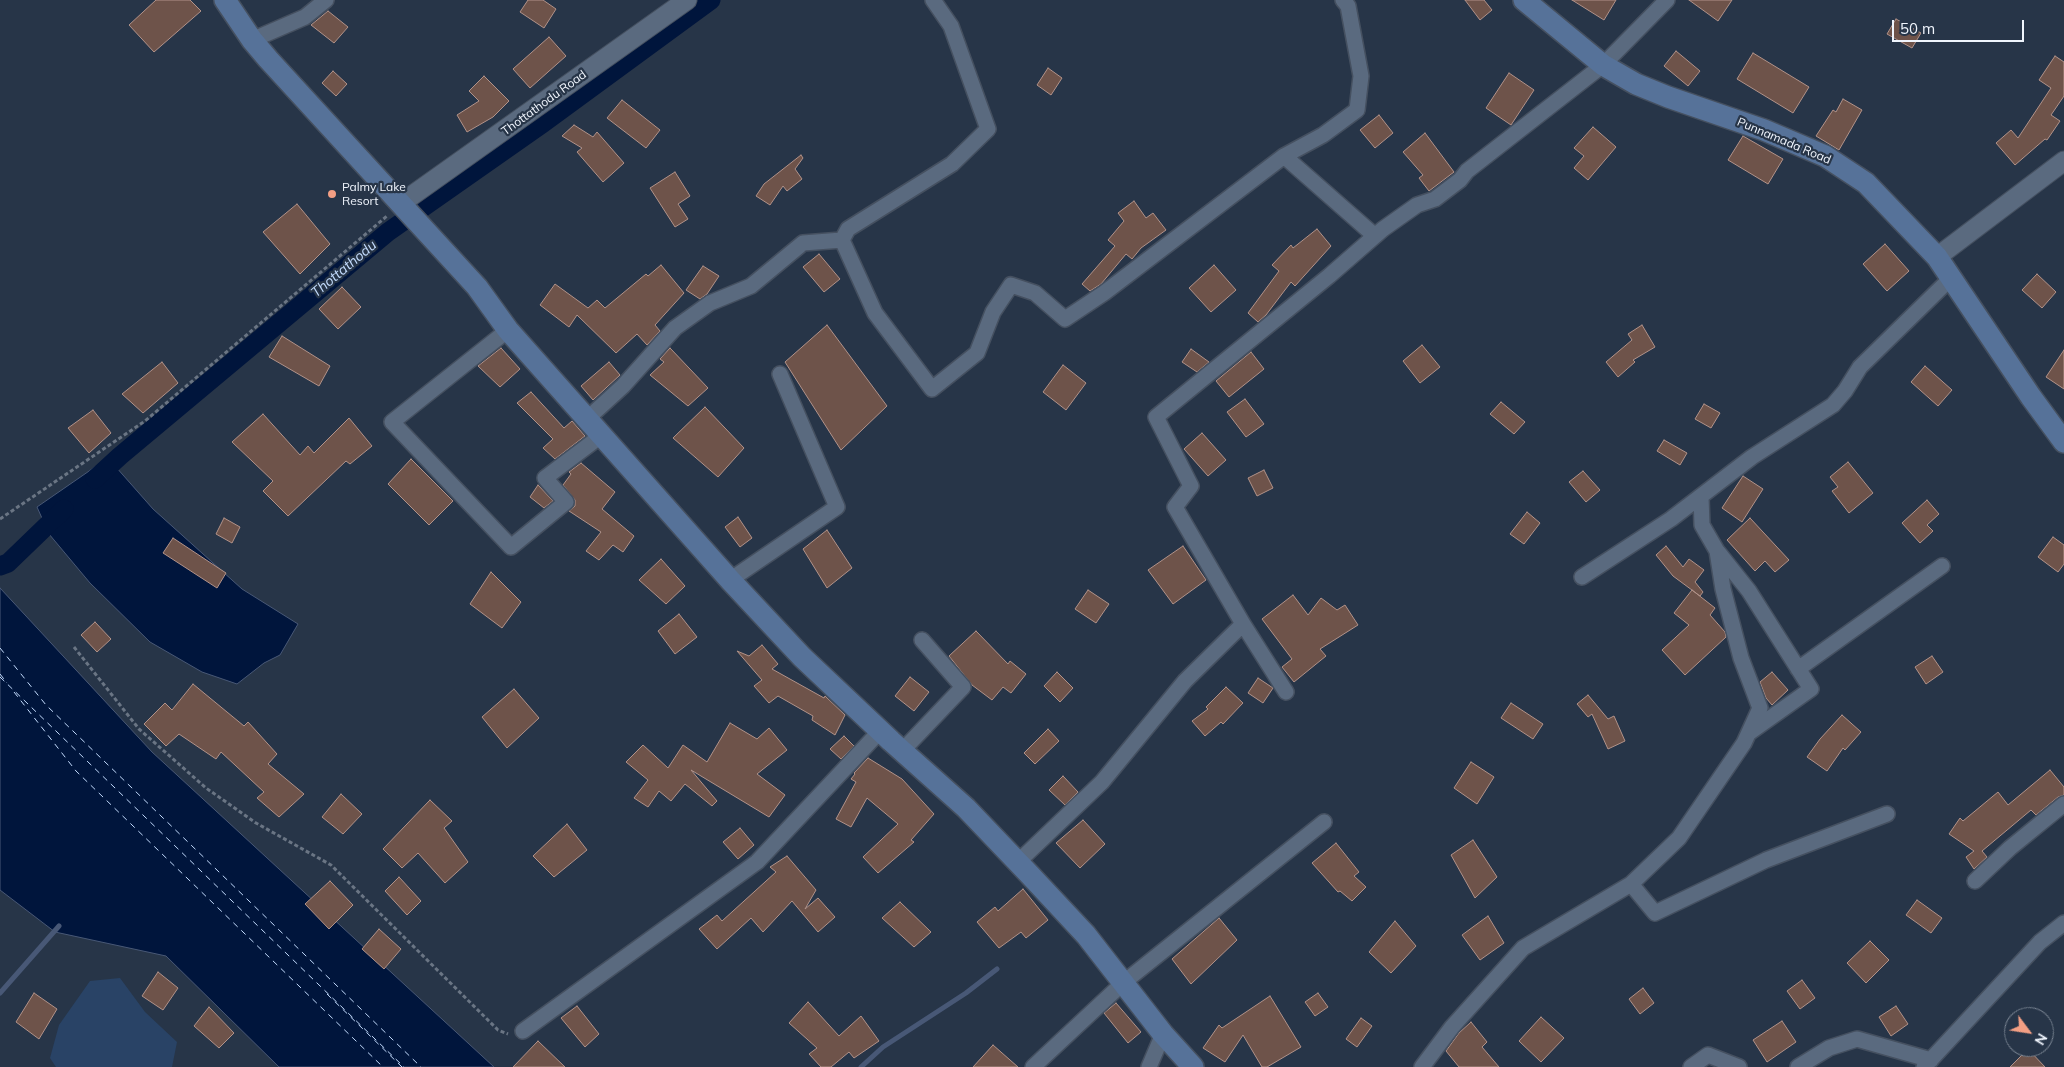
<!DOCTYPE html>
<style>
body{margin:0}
#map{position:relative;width:2064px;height:1067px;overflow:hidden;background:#273548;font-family:Mulish,sans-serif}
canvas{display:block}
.north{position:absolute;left:2004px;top:1007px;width:50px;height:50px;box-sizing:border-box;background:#273548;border:1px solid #778290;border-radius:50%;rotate:121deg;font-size:14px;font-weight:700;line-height:20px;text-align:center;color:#f0f5fd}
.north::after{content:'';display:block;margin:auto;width:18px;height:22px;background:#f39f84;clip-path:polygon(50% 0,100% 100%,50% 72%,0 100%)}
.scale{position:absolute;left:1892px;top:20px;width:132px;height:22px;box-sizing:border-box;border:2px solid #f0f5fd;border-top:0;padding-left:6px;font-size:15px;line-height:18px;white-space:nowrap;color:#f0f5fd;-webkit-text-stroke:4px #273548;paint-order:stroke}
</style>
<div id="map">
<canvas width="2064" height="1067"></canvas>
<div class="north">N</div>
<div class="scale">50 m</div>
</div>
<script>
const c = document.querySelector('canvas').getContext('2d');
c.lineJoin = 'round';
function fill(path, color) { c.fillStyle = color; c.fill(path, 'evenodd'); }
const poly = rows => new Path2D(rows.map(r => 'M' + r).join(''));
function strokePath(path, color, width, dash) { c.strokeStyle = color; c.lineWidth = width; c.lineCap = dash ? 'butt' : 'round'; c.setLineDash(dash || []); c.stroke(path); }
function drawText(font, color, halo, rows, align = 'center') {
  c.font = font + ' Mulish,sans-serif'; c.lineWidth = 4.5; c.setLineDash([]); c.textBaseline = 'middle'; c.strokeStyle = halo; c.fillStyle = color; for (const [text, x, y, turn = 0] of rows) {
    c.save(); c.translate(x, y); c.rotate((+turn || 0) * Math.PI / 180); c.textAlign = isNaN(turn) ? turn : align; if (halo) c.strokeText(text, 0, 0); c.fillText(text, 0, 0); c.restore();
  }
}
fill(poly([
 [120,978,145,1012,177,1042,172,1067,56,1067,50,1058,59,1025,90,981]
]), '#294366');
const water = poly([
 [108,458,153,509,242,589,298,624,280,655,264,663,237,684,202,672,150,642,90,583,49,534,37,507,108,458],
 [0,588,152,752,494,1067,279,1067,166,956,55,932,0,890,0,588]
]);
fill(water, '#00153c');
strokePath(water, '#485876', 1);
strokePath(poly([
 [0,993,59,926],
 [861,1067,883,1047,966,993,997,969]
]), '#485876', 5);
strokePath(poly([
 [95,479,120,456,388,232,542,124,711,0],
 [0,566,8,563,64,509]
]), '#00153c', 19);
strokePath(poly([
 [0,648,46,705,421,1067],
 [0,674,7,683],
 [0,677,404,1067],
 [14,692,76,771,383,1067],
 [327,994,402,1067]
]), '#c3dbfd', 1, [6, 5]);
const building = poly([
 [156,0,190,0,201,11,154,52,129,25,156,0],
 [528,0,543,0,556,9,544,28,520,12,528,0],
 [1465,0,1484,0,1492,10,1480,20,1465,0],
 [1572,0,1616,0,1604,20,1572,0],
 [1689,0,1732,0,1718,21,1689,0],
 [328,11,348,27,334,43,311,25,328,11],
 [1896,19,1921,33,1912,48,1887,34,1896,19],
 [549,37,566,56,530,88,513,69,549,37],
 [1676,51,1700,71,1688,86,1664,66,1676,51],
 [1753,53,1809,87,1793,113,1737,79,1753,53],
 [2055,56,2064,62,2064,96,2051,115,2060,121,2047,140,2045,139,2015,165,1996,143,2011,130,2018,138,2051,88,2039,80,2055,56],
 [1048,68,1062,78,1051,95,1037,85,1048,68],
 [333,71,347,84,336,96,322,83,333,71],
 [1509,73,1534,90,1511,125,1486,108,1509,73],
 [484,76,509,101,493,117,467,132,457,115,479,101,469,91,484,76],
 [1843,99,1862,110,1839,150,1816,136,1833,110,1836,112,1843,99],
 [622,100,660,130,646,148,607,118,622,100],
 [1379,115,1393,133,1375,148,1360,130,1379,115],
 [574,125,593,137,597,132,624,163,603,182,577,152,582,148,562,136,574,125],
 [1593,127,1616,147,1588,180,1574,168,1584,156,1574,148,1593,127],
 [1425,133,1454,172,1429,191,1419,178,1423,175,1403,152,1425,133],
 [1743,136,1783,159,1768,184,1728,160,1743,136],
 [801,155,803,158,795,169,802,179,787,191,783,186,770,205,756,196,764,184,801,155],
 [675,172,690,196,678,204,688,219,675,227,650,188,675,172],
 [1134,201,1146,218,1153,213,1166,230,1141,248,1132,259,1126,254,1101,284,1090,291,1082,284,1115,246,1108,240,1124,221,1118,213,1134,201],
 [297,204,330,244,300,274,263,232,297,204],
 [1317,229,1331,246,1295,286,1291,282,1266,315,1258,322,1248,313,1279,271,1272,265,1291,245,1293,248,1317,229],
 [1885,244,1909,271,1887,291,1863,264,1885,244],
 [819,254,840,279,824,292,803,267,819,254],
 [661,265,684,293,655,325,660,331,647,345,637,334,616,353,577,315,569,327,540,305,555,284,588,308,597,300,605,308,646,274,648,276,661,265],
 [1214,265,1236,290,1211,312,1189,288,1214,265],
 [703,266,719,276,707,294,700,299,686,290,703,266],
 [2037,274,2056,292,2042,308,2022,290,2037,274],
 [342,287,361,307,338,329,319,309,342,287],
 [827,325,887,406,841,450,785,362,827,325],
 [1642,325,1655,347,1633,360,1635,362,1618,377,1606,362,1632,340,1628,334,1642,325],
 [282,336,330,366,319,386,269,357,282,336],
 [1422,345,1440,367,1420,383,1403,361,1422,345],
 [501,348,520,369,500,387,478,366,501,348],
 [670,348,708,388,688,406,650,375,664,362,660,359,670,348],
 [1191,349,1209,362,1197,372,1182,362,1191,349],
 [2064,350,2064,389,2046,377,2064,350],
 [1251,352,1264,369,1229,397,1216,381,1251,352],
 [162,362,178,383,143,413,122,394,162,362],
 [609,362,620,375,593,400,581,386,609,362],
 [1063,365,1086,383,1066,410,1043,392,1063,365],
 [1925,366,1952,390,1938,406,1911,382,1925,366],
 [531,392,564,428,572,421,585,436,555,459,543,448,553,439,517,403,531,392],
 [1245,399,1264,424,1246,437,1227,412,1245,399],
 [1501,402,1525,422,1514,434,1490,414,1501,402],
 [1704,404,1720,413,1711,428,1695,419,1704,404],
 [705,407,744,448,718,477,673,438,705,407],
 [93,410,111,433,89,453,68,428,93,410],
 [263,414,300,455,308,446,314,453,349,418,372,446,350,464,346,461,288,516,263,491,273,481,232,442,263,414],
 [1202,433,1226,460,1208,476,1184,449,1202,433],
 [1664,440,1687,453,1680,465,1657,451,1664,440],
 [411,459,453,501,429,525,388,484,411,459],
 [1848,462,1873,493,1849,513,1832,491,1838,487,1830,477,1848,462],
 [581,463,615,492,602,509,634,536,623,552,613,545,599,560,586,551,601,532,569,511,575,506,575,500,563,485,571,474,569,472,581,463],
 [1264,470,1273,488,1257,496,1248,478,1264,470],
 [1583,471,1600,490,1586,502,1569,482,1583,471],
 [1743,476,1763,489,1742,522,1722,508,1743,476],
 [538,485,553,501,544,508,530,497,538,485],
 [1927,500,1939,514,1927,525,1933,531,1920,543,1902,523,1927,500],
 [1527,512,1540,523,1524,544,1510,534,1527,512],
 [738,517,752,538,740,547,725,527,738,517],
 [224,518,240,527,232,543,216,534,224,518],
 [1750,518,1789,560,1775,572,1765,561,1755,571,1727,540,1750,518],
 [827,530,852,568,827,588,803,549,827,530],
 [2053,537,2064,545,2064,564,2058,572,2038,557,2053,537],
 [173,538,226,573,217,588,163,553,173,538],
 [1183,546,1206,580,1173,604,1148,570,1183,546],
 [1666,546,1683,567,1689,559,1704,570,1695,582,1703,592,1700,596,1673,576,1656,555,1666,546],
 [661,559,685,586,666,604,639,580,661,559],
 [491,572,521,602,502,628,470,604,491,572],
 [1088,590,1109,604,1096,623,1075,609,1088,590],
 [1692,590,1715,608,1710,615,1725,632,1726,637,1685,675,1662,650,1689,625,1674,613,1692,590],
 [1293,595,1308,615,1321,598,1337,610,1345,605,1358,625,1320,649,1326,656,1294,682,1282,667,1292,659,1262,619,1293,595],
 [679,614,697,637,675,654,658,631,679,614],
 [95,622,111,639,97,652,81,635,95,622],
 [976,631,1008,664,1010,661,1026,674,1011,693,1003,687,992,700,972,685,949,656,976,631],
 [762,645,778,664,772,669,824,698,825,696,845,715,835,735,812,720,813,716,778,696,769,703,754,686,762,680,737,651,749,656,762,645],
 [1932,656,1943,672,1926,684,1915,667,1932,656],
 [1057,672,1073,688,1060,702,1044,686,1057,672],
 [1772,672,1788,690,1772,705,1766,698,1760,682,1772,672],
 [910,677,929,692,914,711,895,696,910,677],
 [1258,678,1273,688,1263,703,1248,693,1258,678],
 [193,684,244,726,248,722,277,754,268,764,304,794,279,817,257,798,264,792,221,752,216,759,179,734,166,746,144,724,165,703,172,710,193,684],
 [1226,687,1243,703,1223,724,1221,722,1205,736,1192,721,1208,709,1206,707,1226,687],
 [514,689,539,718,507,748,482,717,514,689],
 [1588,695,1608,719,1614,716,1625,741,1608,749,1592,714,1588,717,1577,704,1588,695],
 [1511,703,1543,724,1533,739,1501,718,1511,703],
 [1842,715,1861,732,1845,750,1843,748,1827,771,1807,757,1820,739,1842,715],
 [730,723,757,739,769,728,787,750,757,774,785,795,769,817,691,770,717,801,712,806,685,784,671,801,659,791,648,807,634,798,648,780,626,762,643,745,668,768,683,745,707,762,730,723],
 [1048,729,1059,741,1035,764,1024,753,1048,729],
 [844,736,854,746,841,759,830,749,844,736],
 [868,758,902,779,934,814,911,840,914,842,878,873,863,857,898,824,867,798,851,827,836,819,856,782,851,779,855,774,854,773,868,758],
 [1471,762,1494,777,1477,804,1454,788,1471,762],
 [2050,770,2064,787,2064,795,2058,797,2036,815,2031,810,1982,851,1987,857,1974,869,1966,857,1974,851,1949,834,1960,818,1963,821,1998,792,2008,805,2050,770],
 [1063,776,1078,792,1065,805,1049,790,1063,776],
 [341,794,362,814,343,834,322,817,341,794],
 [430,800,452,821,444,828,468,862,445,883,418,853,402,868,383,849,430,800],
 [1083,820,1105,844,1080,868,1056,843,1083,820],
 [567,824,587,850,554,877,533,856,567,824],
 [740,828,754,845,738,859,723,842,740,828],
 [1473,840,1497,877,1475,898,1451,855,1473,840],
 [1336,843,1359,872,1354,876,1366,887,1352,901,1340,891,1338,892,1312,863,1336,843],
 [787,856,816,890,805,909,818,898,835,917,818,932,792,901,763,932,751,918,717,949,699,929,717,915,722,921,776,872,770,867,787,856],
 [399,877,421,901,407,915,385,891,399,877],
 [330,881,353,905,329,929,305,904,330,881],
 [1023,889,1048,920,1026,938,1021,932,999,948,977,922,995,907,998,911,1023,889],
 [1917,900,1942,918,1931,933,1906,915,1917,900],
 [900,902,931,932,914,947,882,918,900,902],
 [1488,916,1504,943,1480,960,1462,935,1488,916],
 [1219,918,1237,940,1191,984,1172,959,1219,918],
 [1395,921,1416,946,1391,973,1369,952,1395,921],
 [379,929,401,949,384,969,362,949,379,929],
 [1870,941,1889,960,1866,983,1847,963,1870,941],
 [158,972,178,988,163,1010,142,996,158,972],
 [1802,980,1815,998,1800,1009,1787,991,1802,980],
 [1643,988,1654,1003,1640,1014,1629,999,1643,988],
 [34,993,57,1009,39,1039,16,1022,34,993],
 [1318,993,1328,1007,1315,1016,1305,1002,1318,993],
 [1270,996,1301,1047,1267,1067,1262,1067,1243,1035,1225,1062,1203,1048,1219,1025,1222,1028,1270,996],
 [808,1002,839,1036,861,1016,879,1041,854,1058,849,1052,831,1067,821,1067,809,1054,817,1048,789,1023,808,1002],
 [1116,1003,1141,1032,1128,1043,1104,1013,1116,1003],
 [577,1006,599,1034,585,1047,561,1018,577,1006],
 [1896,1006,1908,1024,1891,1036,1879,1017,1896,1006],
 [209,1007,234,1033,219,1048,194,1026,209,1007],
 [1541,1017,1564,1038,1541,1062,1519,1041,1541,1017],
 [1361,1018,1372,1026,1357,1047,1346,1039,1361,1018],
 [1782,1021,1796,1042,1767,1062,1753,1040,1782,1021],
 [1471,1022,1487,1042,1482,1047,1499,1067,1459,1067,1446,1051,1459,1033,1471,1022],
 [538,1041,565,1067,513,1067,538,1041],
 [993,1045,1018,1067,973,1067,993,1045],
 [2028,1049,2045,1067,2010,1067,2028,1049]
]);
fill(building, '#6e534a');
strokePath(building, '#b19289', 1);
const minor = poly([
 [252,40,305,17,326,0],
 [1284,156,1375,236],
 [842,240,848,229,952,164,988,129,951,26,933,0],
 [508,330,392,422,511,547,566,502,545,478,602,435],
 [587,419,623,386,675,328,710,303,751,286,803,243,842,240,875,313,932,389,977,353,993,312,1011,285,1035,293,1065,319,1104,293,1284,156,1323,135,1357,110,1361,76,1348,6,1343,0],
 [1718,552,1749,591,1811,689,1749,733],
 [1582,577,1671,519,1752,457,1833,405,1845,391,1860,367,1951,278],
 [730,580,837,507,780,374],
 [1243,624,1286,692],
 [1798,669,1942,566],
 [902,751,963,687,922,640],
 [1018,862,1102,782,1185,681,1243,624,1175,507,1191,486,1156,417,1329,276,1383,229,1417,205,1435,199,1460,180,1467,171,1603,65,1667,0],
 [1975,881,2010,848,2064,804],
 [1631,884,1655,913,1766,860,1887,814],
 [523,1031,757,862,881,730],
 [1033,1067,1123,983,1324,822],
 [1149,1067,1163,1034],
 [1422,1067,1452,1027,1523,948,1631,884,1679,838,1744,743,1760,708,1741,658,1723,589,1717,551,1702,525,1701,497],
 [1691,1067,1708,1055,1739,1067],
 [1798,1067,1829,1048,1857,1039,1931,1060],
 [1924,1067,2040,942,2064,923]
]);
const tertiary = poly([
 [400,204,687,0],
 [1937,257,2064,161]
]);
const secondary = poly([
 [225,0,252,40,268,59,477,287,508,330,730,580,802,657,891,741,966,808,1030,875,1086,935,1163,1034,1193,1067],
 [1524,0,1603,65,1636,84,1668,97,1764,130,1825,156,1866,183,1937,257,2031,397,2064,442]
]);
strokePath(minor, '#455060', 18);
strokePath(tertiary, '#455060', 21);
strokePath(secondary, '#455060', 24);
strokePath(poly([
 [0,519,145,421,387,216],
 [74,647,139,729,206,788,256,823,331,865,494,1026,498,1030,508,1034]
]), '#6a7584', 3, [4, 2.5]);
strokePath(minor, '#5a6a7f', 15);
strokePath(tertiary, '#5a6a7f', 19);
strokePath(secondary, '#567299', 21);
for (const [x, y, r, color] of [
 [332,194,5,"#f39f84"]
]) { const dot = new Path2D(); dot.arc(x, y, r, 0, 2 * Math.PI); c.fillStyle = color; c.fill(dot); strokePath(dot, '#273548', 2); }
drawText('12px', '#f0f5fd', '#273548', [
 ["Thottathodu Road",544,103,-36],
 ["Punnamada Road",1784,141,23]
]);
drawText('12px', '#f0f5fd', '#273548', [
 ["Palmy Lake",342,187],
 ["Resort",342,201]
], 'left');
drawText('italic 14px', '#c3dbfd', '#273548', [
 ["Thottathodu",344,269,-40]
]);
</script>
